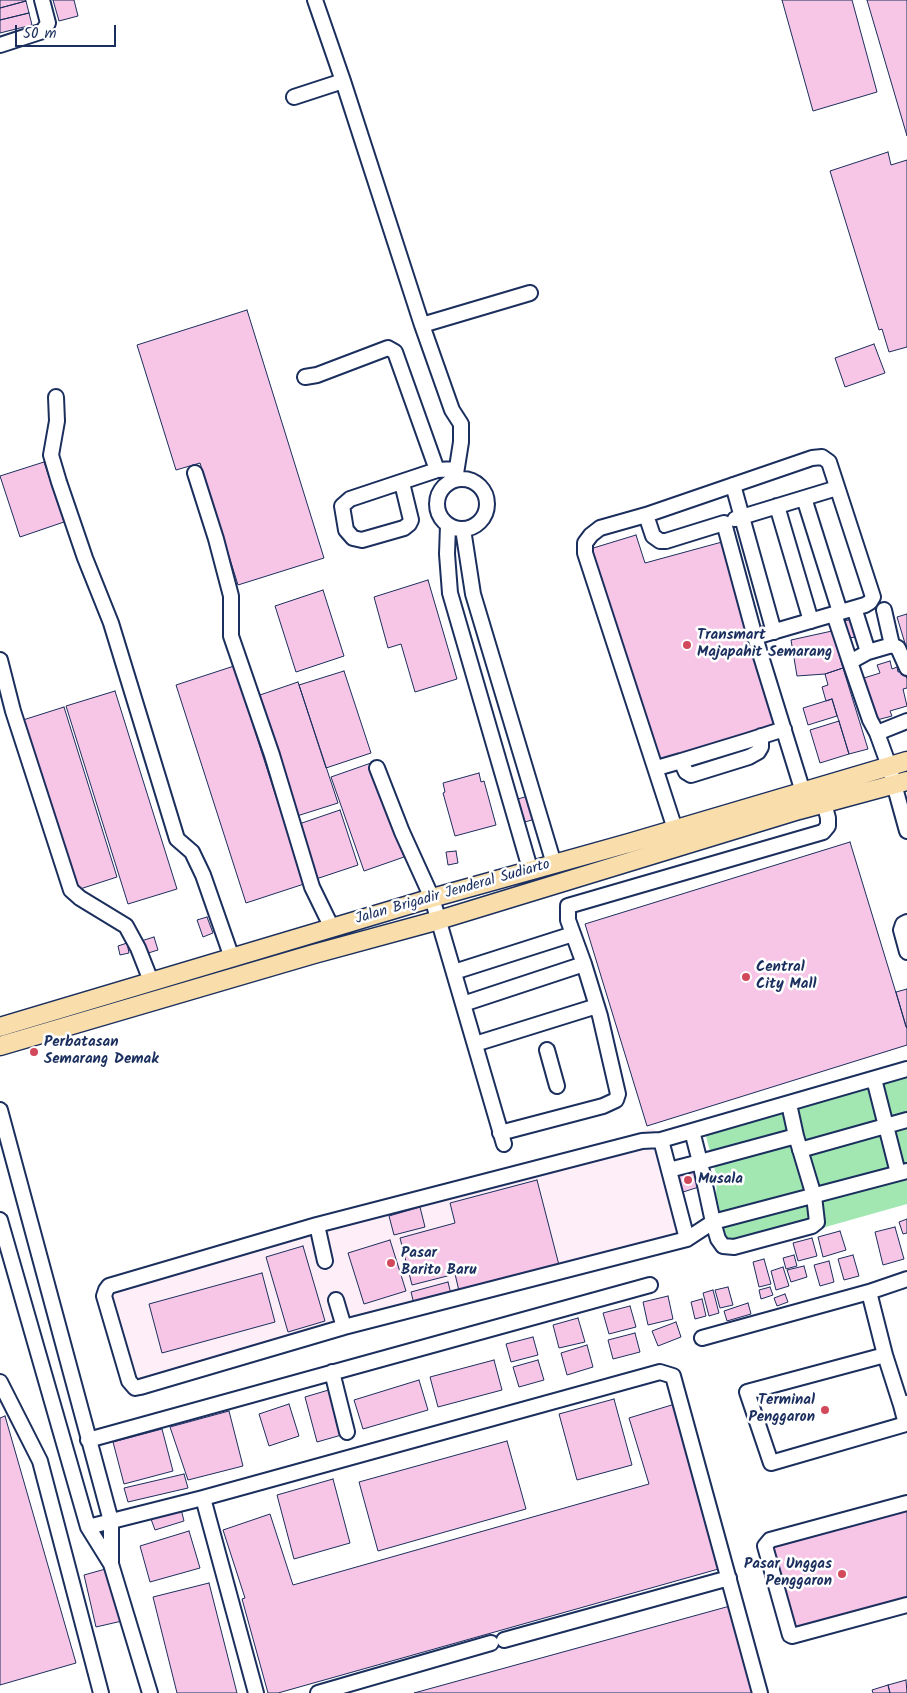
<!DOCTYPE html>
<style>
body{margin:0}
#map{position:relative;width:907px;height:1693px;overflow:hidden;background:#fff;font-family:Kalam,sans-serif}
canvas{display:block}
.scale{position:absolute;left:15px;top:25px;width:101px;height:22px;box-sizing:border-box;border:2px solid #1b2f5e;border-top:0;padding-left:6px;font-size:15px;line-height:18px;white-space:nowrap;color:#1b2f5e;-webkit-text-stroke:4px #fff;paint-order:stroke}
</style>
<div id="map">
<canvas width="907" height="1693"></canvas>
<div class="scale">50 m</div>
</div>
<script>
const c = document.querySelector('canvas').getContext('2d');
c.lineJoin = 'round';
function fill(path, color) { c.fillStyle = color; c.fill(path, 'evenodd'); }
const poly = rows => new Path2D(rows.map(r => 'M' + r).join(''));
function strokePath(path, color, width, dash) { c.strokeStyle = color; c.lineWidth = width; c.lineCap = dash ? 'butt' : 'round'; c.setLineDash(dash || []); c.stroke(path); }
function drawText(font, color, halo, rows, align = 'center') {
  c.font = font + ' Kalam,sans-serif'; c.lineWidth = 5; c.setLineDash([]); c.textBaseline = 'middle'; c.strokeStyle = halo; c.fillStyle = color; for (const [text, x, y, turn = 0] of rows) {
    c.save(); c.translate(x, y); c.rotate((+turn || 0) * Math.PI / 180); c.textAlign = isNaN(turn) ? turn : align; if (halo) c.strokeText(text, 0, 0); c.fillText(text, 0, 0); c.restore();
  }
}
fill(poly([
 [654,1128,684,1235,129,1397,98,1290]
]), '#fdeef7');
fill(poly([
 [907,1065,907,1204,730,1254,716,1195,717,1178,703,1125]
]), '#a2e7b2');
const building = poly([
 [0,0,25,0,26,1,0,8,0,0],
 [53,0,74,0,78,16,59,21,53,0],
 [782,0,852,0,877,92,813,111,782,0],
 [867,0,907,0,907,136,867,0],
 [26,1,29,13,0,20,0,8,26,1],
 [29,13,32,25,0,33,0,20,29,13],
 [888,152,891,165,907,160,907,347,889,352,882,329,879,330,830,171,888,152],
 [247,310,324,558,238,585,200,463,176,470,137,345,247,310],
 [874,344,885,373,845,387,835,358,874,344],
 [44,462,64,522,20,537,0,476,44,462],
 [636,535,645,563,722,542,780,727,656,761,590,549,636,535],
 [428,580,457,679,415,692,401,644,388,648,374,597,428,580],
 [323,590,344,656,296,672,275,606,323,590],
 [907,614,907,650,897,617,907,614],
 [855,619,857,637,847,638,843,621,855,619],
 [832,631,843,668,825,674,797,676,791,640,832,631],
 [890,661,892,669,897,667,898,672,904,671,907,679,907,688,903,689,907,706,890,711,892,716,877,720,864,678,880,673,877,665,890,661],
 [234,666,304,884,246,903,176,685,234,666],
 [843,668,868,749,849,754,832,699,826,701,822,687,828,685,825,674,843,668],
 [344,671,371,753,326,768,299,685,344,671],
 [298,682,338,803,297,816,257,696,298,682],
 [115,691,177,889,128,904,66,706,115,691],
 [832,699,837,716,808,725,803,708,832,699],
 [64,707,117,877,77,890,23,720,64,707],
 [839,721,849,754,820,763,810,730,839,721],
 [371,763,404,857,364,871,331,777,371,763],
 [479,773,481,782,484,781,496,825,455,836,443,793,445,792,443,783,479,773],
 [528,796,535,819,525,822,518,799,528,796],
 [340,810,358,865,316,879,299,824,340,810],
 [850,842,907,1029,907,1045,647,1126,585,924,850,842],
 [456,851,458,863,448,865,446,852,456,851],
 [207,917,213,933,203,937,197,920,207,917],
 [154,937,158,950,145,954,141,941,154,937],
 [127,943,129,953,120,955,118,946,127,943],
 [907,989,907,1027,906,1027,896,992,907,989],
 [697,1167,702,1186,680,1193,674,1174,697,1167],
 [537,1180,560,1269,460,1295,455,1274,412,1285,400,1238,455,1223,450,1203,537,1180],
 [420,1207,425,1227,394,1235,389,1216,420,1207],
 [907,1219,907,1233,903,1234,899,1222,907,1219],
 [895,1227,904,1259,883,1265,875,1232,895,1227],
 [840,1231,846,1250,823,1257,818,1237,840,1231],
 [812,1238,817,1256,798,1261,793,1243,812,1238],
 [390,1240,406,1291,364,1304,348,1253,390,1240],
 [303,1246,325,1321,288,1332,266,1257,303,1246],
 [794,1255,797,1266,786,1269,783,1258,794,1255],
 [853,1255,859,1276,844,1280,838,1259,853,1255],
 [764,1259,771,1284,759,1287,753,1262,764,1259],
 [829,1261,834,1282,820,1286,814,1265,829,1261],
 [804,1266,807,1277,791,1282,787,1270,804,1266],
 [783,1267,789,1286,776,1290,771,1271,783,1267],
 [262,1273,275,1322,162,1353,149,1304,262,1273],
 [448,1282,452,1298,415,1308,411,1292,448,1282],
 [728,1287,733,1305,720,1308,715,1290,728,1287],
 [770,1287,773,1295,761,1299,759,1290,770,1287],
 [713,1290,719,1313,709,1316,703,1293,713,1290],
 [785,1294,788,1302,777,1306,774,1298,785,1294],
 [668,1296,673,1319,648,1325,643,1302,668,1296],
 [702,1299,706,1316,695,1319,691,1302,702,1299],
 [748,1303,751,1314,727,1321,724,1311,748,1303],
 [630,1306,636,1327,609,1334,603,1313,630,1306],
 [578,1318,585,1342,559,1348,553,1325,578,1318],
 [676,1322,681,1337,658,1346,652,1331,676,1322],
 [635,1333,640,1352,613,1359,608,1340,635,1333],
 [533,1337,538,1355,511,1362,506,1344,533,1337],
 [587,1345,593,1367,567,1375,561,1353,587,1345],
 [494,1360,502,1390,438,1407,430,1377,494,1360],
 [538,1360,544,1380,519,1387,513,1367,538,1360],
 [419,1380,428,1410,363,1429,354,1400,419,1380],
 [332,1389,345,1434,317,1442,305,1397,332,1389],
 [614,1399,632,1465,577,1480,559,1414,614,1399],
 [289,1404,299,1436,269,1446,259,1414,289,1404],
 [675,1404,722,1568,278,1693,268,1693,242,1599,245,1598,223,1530,270,1514,293,1585,649,1484,629,1418,675,1404],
 [229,1411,243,1466,188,1480,170,1427,229,1411],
 [5,1416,76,1663,0,1685,0,1418,5,1416],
 [162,1429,173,1471,124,1484,113,1442,162,1429],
 [507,1441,526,1509,378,1551,359,1482,507,1441],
 [184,1474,188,1488,128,1502,124,1488,184,1474],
 [333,1479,350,1543,294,1559,277,1495,333,1479],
 [907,1507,907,1602,792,1633,768,1545,907,1507],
 [181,1509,184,1521,155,1530,151,1519,181,1509],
 [189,1531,200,1568,150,1582,140,1546,189,1531],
 [109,1568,122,1621,96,1627,84,1575,109,1568],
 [209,1583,237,1693,177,1693,153,1597,209,1583],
 [730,1606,753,1693,414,1693,730,1606],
 [906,1680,907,1693,890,1693,888,1685,906,1680],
 [888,1685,890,1693,873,1693,872,1690,888,1685]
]);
fill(building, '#f7c5e5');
strokePath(building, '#1b2f5e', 1);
const minor = poly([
 [315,0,343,81,422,325,452,410,461,424,461,442,455,480],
 [0,45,43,31,48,23,42,0],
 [294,97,343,81],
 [422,325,530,293],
 [305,377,317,375,388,348,395,352,437,470,456,469],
 [56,397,57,421,51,455,59,482,85,558,111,623,177,839,192,852,203,875,232,958],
 [195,473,216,539,231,596,231,636,272,755,312,887,332,928],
 '437 504a25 25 0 1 1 50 0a25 25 0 1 1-50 0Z',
 [402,483,411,520,409,524,404,528,362,540,353,538,346,530,342,506,350,499,437,470],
 [733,485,774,632],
 [804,498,840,612],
 [777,506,811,621],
 [646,515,653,536,660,541,666,541,724,523,755,637,803,792],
 [735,519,837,488],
 [448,525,447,554,450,593,531,872],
 [463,529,473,594,554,864],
 [884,610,892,645],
 [856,614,868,652],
 [836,620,850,662],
 [0,660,13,711,71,890,80,898,126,926,138,948,151,981],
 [907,721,877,733,889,766,907,831],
 [877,733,870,720,850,662,868,652,892,645,898,648,907,668],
 [761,736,761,747,758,752,749,757,691,775,686,772,681,761,750,740,784,729],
 [377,768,402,832,432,898,504,1144],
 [657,768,681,761],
 [675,829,585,553,585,543,591,535,600,528,646,515,812,458,822,457,829,462,873,597,870,602,865,605,755,637],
 [907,922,903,924,901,930,907,952],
 [454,972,573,934],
 [463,1004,584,964],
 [475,1044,597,1006],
 [547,1050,557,1086],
 [874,1079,898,1173],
 [789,1104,796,1136],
 [0,1110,111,1521,111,1564],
 [500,1133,603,1106,616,1100,618,1094,600,1016,584,964,568,920,568,906,823,832,828,826,828,818,824,803],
 [796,1136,814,1196,817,1222,812,1226,734,1247,723,1246,718,1239,713,1222,700,1162,796,1136],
 [661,1140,907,1069],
 [800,1150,907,1120],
 [669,1170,700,1162,692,1131],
 [0,1220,88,1527,111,1564,150,1693],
 [317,1225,325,1261],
 [687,1239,661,1140,642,1141,317,1225,109,1286,106,1290,104,1296,129,1381,135,1388,140,1387,344,1327,687,1239,713,1222,907,1171],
 [869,1292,885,1355,747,1392,771,1463,906,1424,901,1405,907,1403],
 [336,1300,344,1327],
 [702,1338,869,1292,907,1279],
 [885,1355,901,1405],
 [332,1372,347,1432],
 [0,1382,40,1461,101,1693],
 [88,1440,650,1285],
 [907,1503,770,1540,765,1546,790,1635,792,1636,907,1605],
 [88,1527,203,1498],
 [504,1640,729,1578],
 [256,1693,203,1498,660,1372,673,1376,760,1693],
 [318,1693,491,1643]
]);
const major = poly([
 [0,1027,432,898,629,843,907,761],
 [0,1046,314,954,439,920,799,810,907,781]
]);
strokePath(minor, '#1b2f5e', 18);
strokePath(major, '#1b2f5e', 21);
strokePath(minor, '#fff', 14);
strokePath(major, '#f9deab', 18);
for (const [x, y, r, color] of [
 [687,645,5,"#d1495b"],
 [746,977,5,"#d1495b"],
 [34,1052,5,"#d1495b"],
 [688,1180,5,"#d1495b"],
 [391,1263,5,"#d1495b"],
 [825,1410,5,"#d1495b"],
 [842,1574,5,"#d1495b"]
]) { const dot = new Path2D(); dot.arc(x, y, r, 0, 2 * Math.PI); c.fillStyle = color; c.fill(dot); strokePath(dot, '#fff', 2); }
drawText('bold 15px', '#1b2f5e', '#fff', [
 ["Transmart",697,636],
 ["Majapahit Semarang",697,653],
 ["Central",756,968],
 ["City Mall",756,985],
 ["Perbatasan",44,1043],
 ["Semarang Demak",44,1060],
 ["Musala",698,1180],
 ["Pasar",401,1254],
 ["Barito Baru",401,1271],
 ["Terminal",815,1401,"right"],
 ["Penggaron",815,1418,"right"],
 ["Pasar Unggas",832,1565,"right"],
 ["Penggaron",832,1582,"right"]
], 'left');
drawText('15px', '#1b2f5e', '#fff', [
 ["Jalan Brigadir Jenderal Sudiarto",453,893,-16]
]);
</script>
